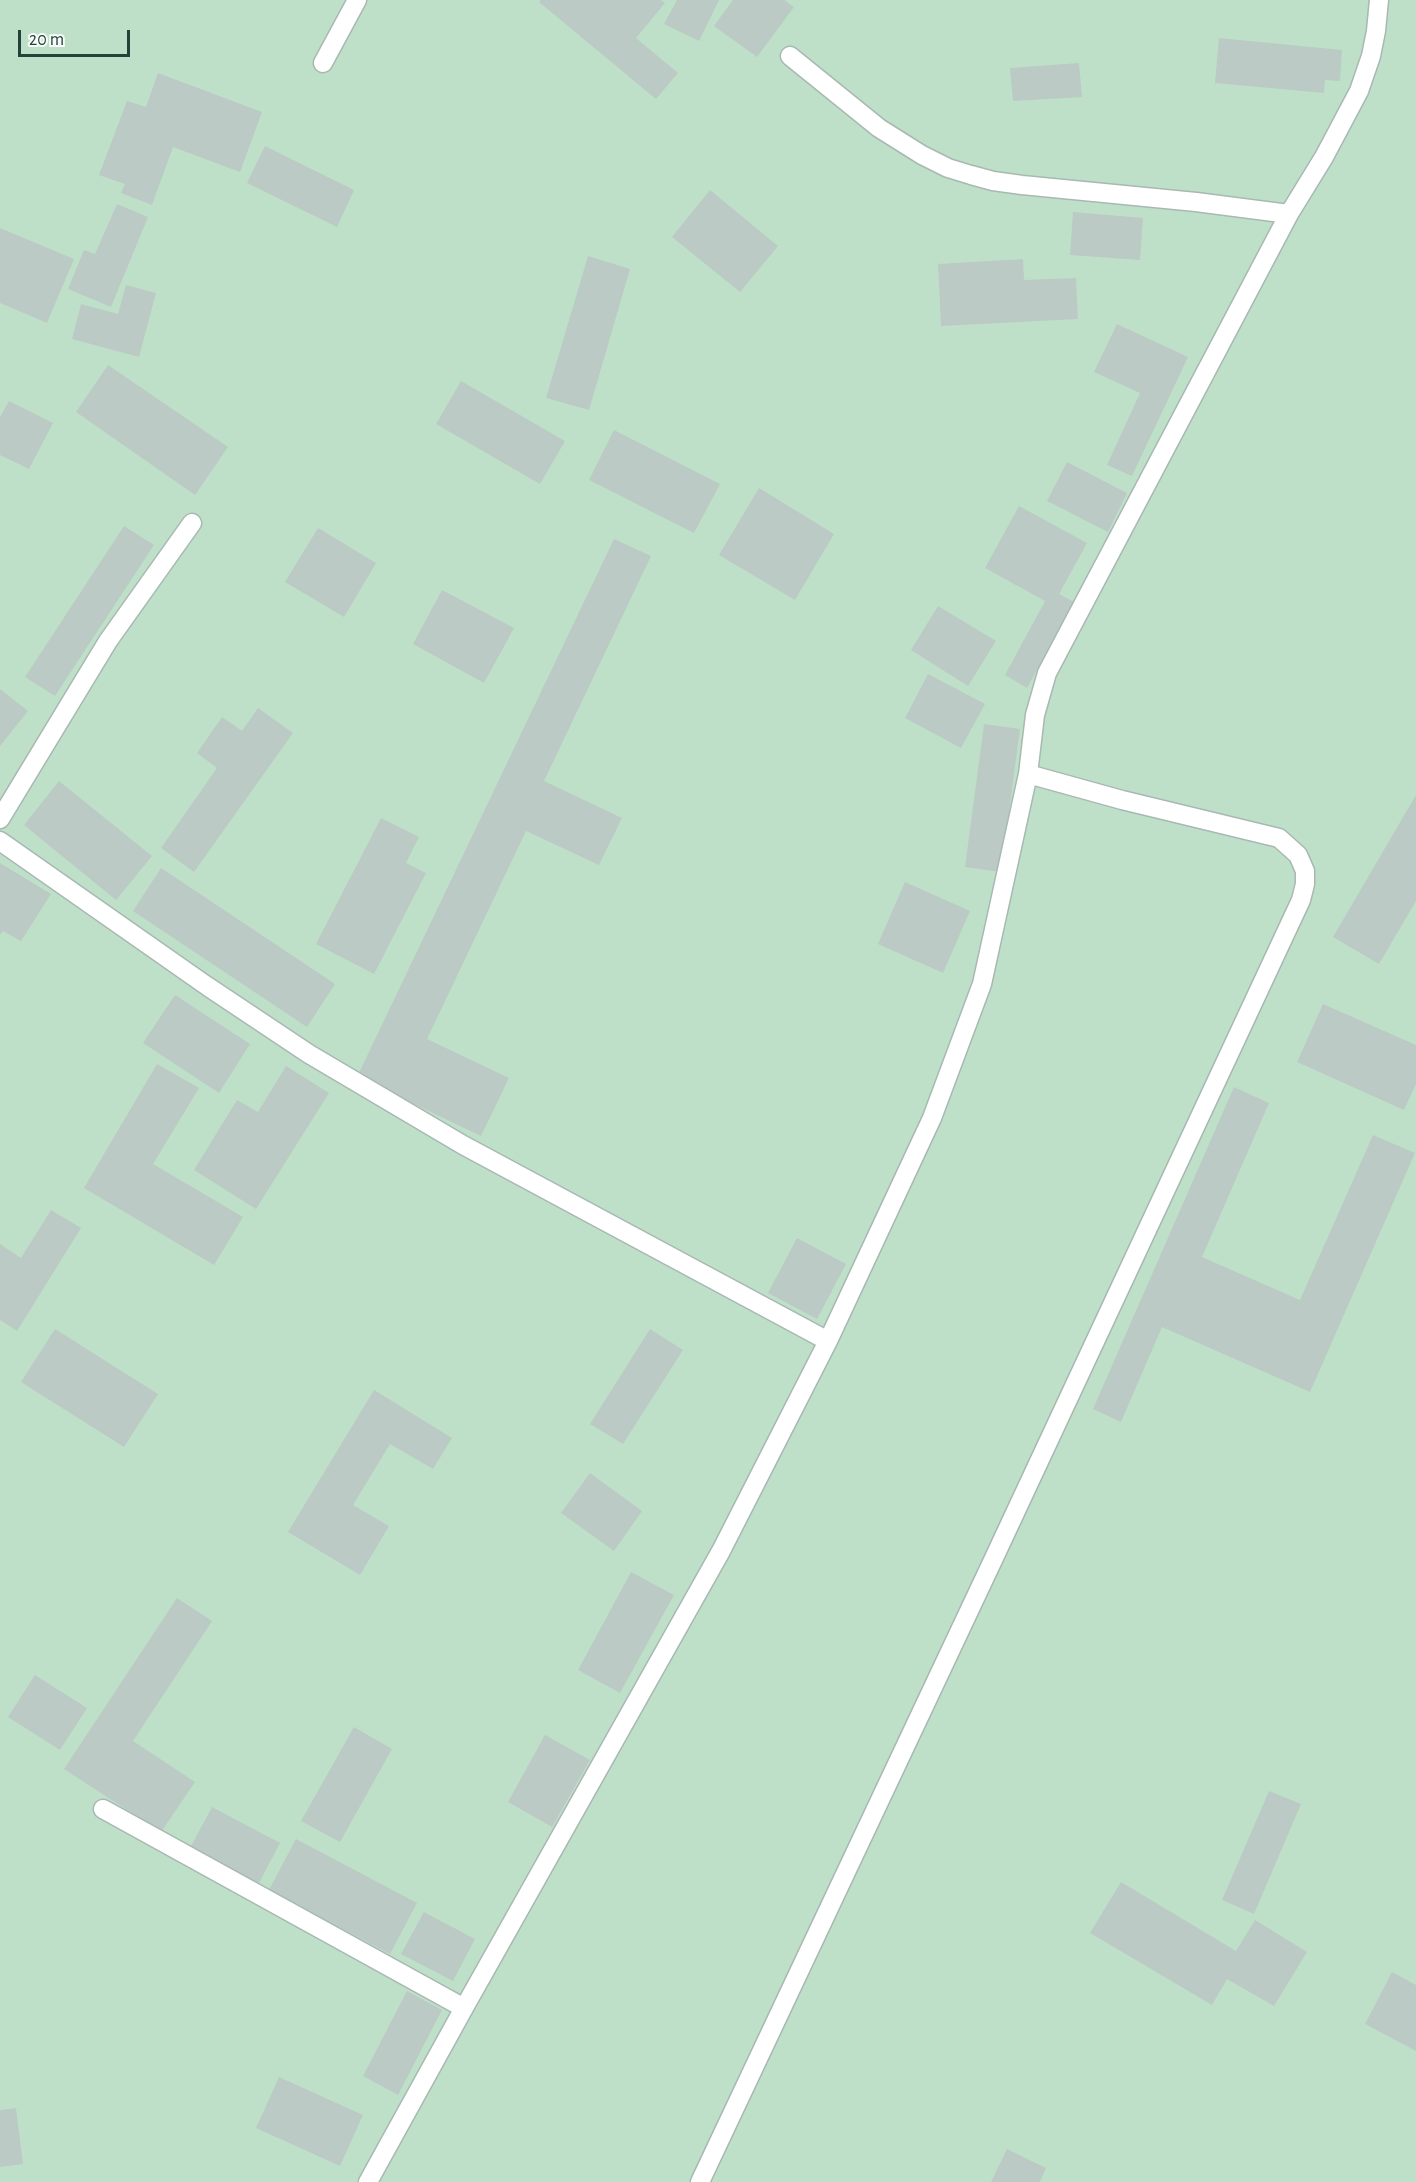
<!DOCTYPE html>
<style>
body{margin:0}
#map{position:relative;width:1416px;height:2182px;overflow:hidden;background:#e6efeb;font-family:"Alegreya Sans",sans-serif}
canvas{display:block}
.scale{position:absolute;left:18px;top:30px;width:112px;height:27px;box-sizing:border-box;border:3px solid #24423a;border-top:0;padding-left:8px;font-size:18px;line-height:21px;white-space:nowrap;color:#24423a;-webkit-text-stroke:4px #f7fbf9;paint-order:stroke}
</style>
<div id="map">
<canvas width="1416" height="2182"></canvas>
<div class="scale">20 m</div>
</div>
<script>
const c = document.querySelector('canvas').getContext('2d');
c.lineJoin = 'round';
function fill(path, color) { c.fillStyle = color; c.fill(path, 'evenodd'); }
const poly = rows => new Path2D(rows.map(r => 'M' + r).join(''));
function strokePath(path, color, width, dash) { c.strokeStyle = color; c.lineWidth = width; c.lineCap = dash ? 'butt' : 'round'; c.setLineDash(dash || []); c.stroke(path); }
fill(poly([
 [0,0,1416,0,1416,2182,0,2182]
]), '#bfe0c8');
fill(poly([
 [541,0,661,0,665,3,636,38,678,73,656,99,539,2],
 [677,0,719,0,699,41,664,24],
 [733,0,784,0,794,7,757,57,714,26],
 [1219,38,1342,50,1340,81,1325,80,1324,93,1215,83],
 [1079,63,1082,97,1013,101,1010,68],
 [158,73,262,112,240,172,173,147,152,205,121,193,125,184,99,175,127,101,146,107],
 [265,146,354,190,337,227,247,183],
 [710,190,778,246,740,292,672,237],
 [117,204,148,217,111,307,68,289,84,250,95,254],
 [1073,212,1143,218,1140,260,1070,255],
 [0,228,74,259,47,323,0,303],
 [588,256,630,269,589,410,546,398],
 [1023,259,1024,280,1076,278,1078,319,941,326,938,264],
 [126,285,156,293,139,357,72,339,81,304,118,314],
 [1117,324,1188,357,1132,476,1107,465,1140,393,1094,372],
 [108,365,228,447,195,495,76,412],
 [461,381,565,441,540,484,436,424],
 [9,401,53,423,29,469,0,455,0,417],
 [614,430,720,484,694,533,589,480],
 [1067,462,1127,493,1108,532,1047,501],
 [759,488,834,534,795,600,719,555],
 [1019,506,1087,543,1059,594,1074,602,1027,688,1005,675,1045,601,985,568],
 [124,526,154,545,55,696,25,677],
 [318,528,376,563,344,617,285,582],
 [614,539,651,556,544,781,622,818,599,865,526,831,427,1039,509,1078,481,1136,357,1077],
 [442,590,514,628,484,683,413,644],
 [938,606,996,641,968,686,911,650],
 [928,674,985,704,961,748,905,718],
 [0,689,28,711,0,746],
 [258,708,293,733,194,872,161,848,217,768,197,753,222,717,242,731],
 [984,724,1020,729,1001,872,965,867],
 [59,781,152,856,116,900,24,825],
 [1416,795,1416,901,1379,964,1333,937],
 [381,818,419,837,406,863,426,873,374,974,316,944],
 [0,863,51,894,21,941,3,931,0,935],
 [161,868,335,984,307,1027,133,911],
 [905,882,970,911,943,973,878,944],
 [175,995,250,1044,219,1093,143,1043],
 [1323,1004,1416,1045,1416,1084,1404,1110,1297,1062],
 [157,1064,199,1088,153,1164,243,1217,214,1265,84,1188],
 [286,1066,329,1093,256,1209,194,1170,237,1100,258,1112],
 [1234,1087,1269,1103,1202,1257,1300,1300,1373,1135,1415,1153,1310,1392,1162,1327,1121,1422,1093,1409],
 [51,1210,81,1228,17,1331,0,1320,0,1244,21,1258],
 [797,1238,846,1264,817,1319,768,1293],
 [55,1329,158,1394,124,1447,21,1382],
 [650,1329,683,1350,623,1444,590,1424],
 [374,1390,452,1438,433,1469,390,1444,353,1505,389,1526,360,1575,288,1532],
 [590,1473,642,1511,614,1551,561,1513],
 [631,1572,674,1595,620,1693,578,1670],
 [177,1598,212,1621,133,1741,195,1782,161,1832,64,1769],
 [35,1675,87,1708,60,1750,8,1717],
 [354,1727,392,1749,340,1842,301,1821],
 [545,1735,590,1760,552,1827,508,1802],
 [1269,1791,1301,1804,1254,1914,1222,1900],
 [212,1807,280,1843,259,1883,190,1848],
 [296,1839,417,1903,390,1954,269,1890],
 [1121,1882,1236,1951,1255,1920,1307,1952,1274,2006,1227,1979,1212,2005,1090,1933],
 [424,1912,475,1939,453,1981,401,1954],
 [1392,1972,1416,1985,1416,2051,1365,2024],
 [407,1991,442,2010,398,2095,363,2076],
 [279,2077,363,2115,340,2166,256,2128],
 [16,2108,23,2164,0,2167,0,2110],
 [1007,2149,1046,2168,1040,2182,991,2182]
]), '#bbcac4');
const minor = poly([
 [790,56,879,128,922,155,948,168,971,175,993,181,1022,185,1196,202,1289,214],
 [323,63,357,0],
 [0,819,108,641,192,523],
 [0,841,207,986,309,1054,463,1145,828,1341,932,1118,982,984,1028,774,1035,715,1047,673,1289,214,1324,157,1359,91,1371,56,1376,31,1379,0],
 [103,1809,464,2008],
 [368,2182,464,2008,721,1551,828,1341],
 [700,2182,994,1558,1301,900,1305,884,1305,871,1298,855,1279,838,1122,800,1028,774]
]);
strokePath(minor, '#a8b8b2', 21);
strokePath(minor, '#fff', 18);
</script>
